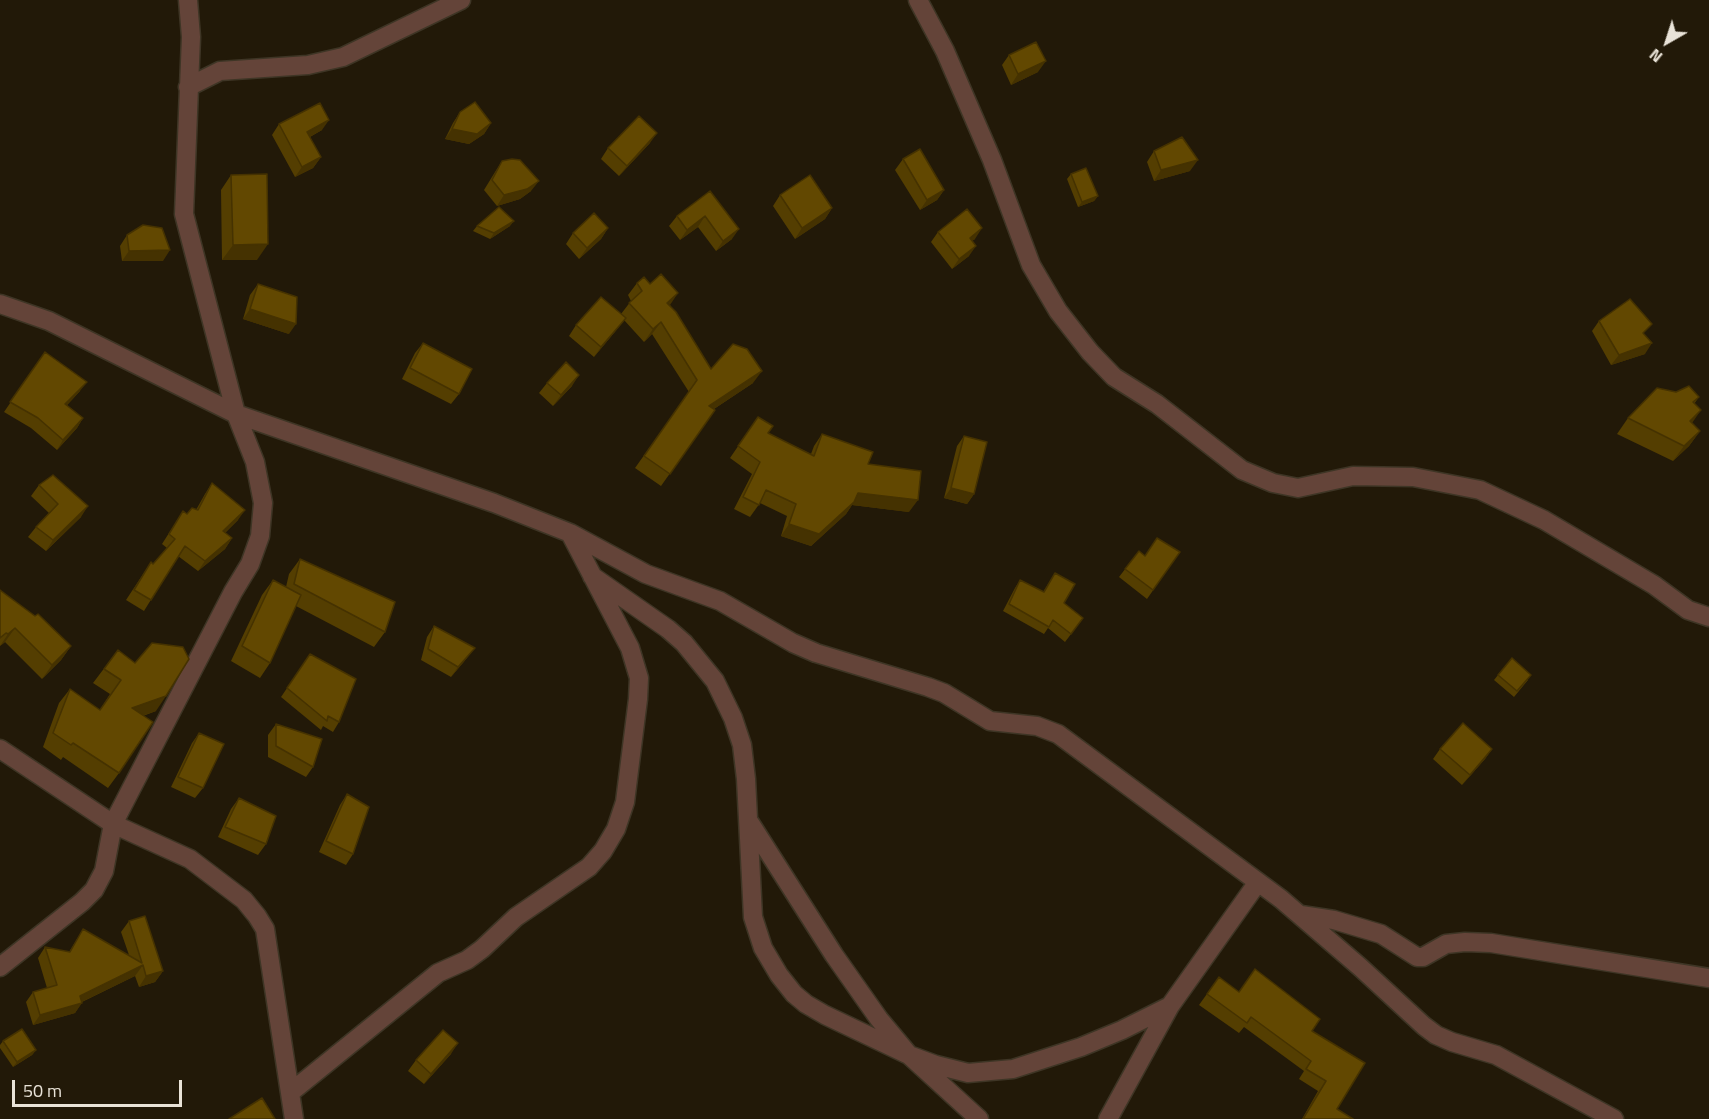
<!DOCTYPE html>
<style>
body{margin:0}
#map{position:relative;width:1709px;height:1119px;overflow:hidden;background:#221908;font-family:"Titillium Web",sans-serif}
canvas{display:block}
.north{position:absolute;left:1637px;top:12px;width:60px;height:60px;-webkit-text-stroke:4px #221908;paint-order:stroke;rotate:219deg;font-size:16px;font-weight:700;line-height:24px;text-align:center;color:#e9e3d8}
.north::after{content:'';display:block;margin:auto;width:21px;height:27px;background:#e9e3d8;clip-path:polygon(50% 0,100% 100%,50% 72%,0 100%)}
.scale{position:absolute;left:12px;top:1080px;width:170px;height:27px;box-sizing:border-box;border:3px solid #e9e3d8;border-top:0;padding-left:8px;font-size:18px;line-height:21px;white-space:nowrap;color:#e9e3d8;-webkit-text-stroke:4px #221908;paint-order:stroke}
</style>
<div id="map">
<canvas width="1709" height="1119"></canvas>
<div class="north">N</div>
<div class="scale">50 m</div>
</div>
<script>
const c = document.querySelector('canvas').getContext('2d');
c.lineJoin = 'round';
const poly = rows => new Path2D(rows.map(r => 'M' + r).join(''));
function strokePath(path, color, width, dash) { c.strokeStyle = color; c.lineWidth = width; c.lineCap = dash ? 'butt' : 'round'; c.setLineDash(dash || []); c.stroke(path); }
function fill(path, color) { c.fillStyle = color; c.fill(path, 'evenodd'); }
const street = poly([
 [918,0,945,51,992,160,1031,265,1058,311,1090,352,1114,377,1157,404,1242,470,1273,483,1298,488,1353,476,1413,477,1480,490,1544,520,1654,585,1688,610,1709,617],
 [188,87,220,71,308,65,343,57,461,0],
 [0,304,49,321,236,414,494,503,570,533,646,574,720,601,793,643,816,653,928,687,944,693,990,721,1037,726,1058,734,1281,899,1360,967,1424,1026,1436,1035,1452,1042,1496,1055,1614,1119],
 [592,576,668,629,684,643,715,681,733,718,742,745,746,779,753,917,763,948,779,975,794,994,806,1004,825,1015,909,1055,936,1065,968,1073,1013,1069,1081,1047,1122,1030,1170,1006,1258,882],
 [0,749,113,824,190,859,244,900,257,916,265,929,294,1119],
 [750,823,834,955,879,1019,909,1055,979,1119],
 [1301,915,1334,920,1381,934,1417,957,1423,957,1446,944,1465,942,1491,943,1709,978],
 [0,967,82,902,94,890,104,871,113,824,233,592,250,564,260,536,263,503,255,462,236,414,184,214,191,37,188,0],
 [291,1092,438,973,467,960,482,949,516,917,589,867,603,851,616,829,625,802,638,699,639,678,630,648,570,533],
 [1108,1119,1170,1006]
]);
strokePath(street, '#3e3525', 21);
strokePath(street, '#644439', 18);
fill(poly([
 [1009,55,1038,72,1011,85,1002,65],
 [460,112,491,123,484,134,469,144,445,139,453,123],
 [279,124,322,130,310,137,321,157,313,168,295,177,272,135],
 [650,143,619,176,601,159,608,148],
 [1154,151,1190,171,1154,181,1147,162],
 [903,159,944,190,937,200,920,210,895,170],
 [502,161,531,191,520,199,497,206,484,190,495,172],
 [1071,174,1098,196,1094,201,1078,207,1067,179],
 [231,175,257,260,222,260,221,190],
 [710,191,732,239,716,251,698,227,680,240,669,226,677,216],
 [780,195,832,208,825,219,795,239,773,206],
 [477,226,510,226,490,239,473,231],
 [608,228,601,239,579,259,566,244,573,233],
 [938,232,975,239,972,241,969,256,952,269,931,242],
 [127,235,163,261,122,261,120,246],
 [637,283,670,305,711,369,753,383,714,409,715,410,661,486,635,468,689,392,652,334,644,342,624,320,618,328,594,357,569,336,576,325,621,314,631,301,628,295],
 [258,284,289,334,243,319,250,295],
 [1599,321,1644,334,1645,354,1611,365,1592,331],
 [423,343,459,394,451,404,402,379,415,353],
 [45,352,80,391,67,405,83,418,77,428,57,450,31,428,4,412],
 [547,383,572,386,553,406,539,393],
 [1699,397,1694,404,1692,423,1700,431,1689,446,1673,461,1617,434,1628,418],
 [758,417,768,433,811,454,814,446,822,434,868,464,909,512,852,505,846,514,811,546,781,536,787,516,760,503,750,517,734,509,752,474,730,458],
 [964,436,974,494,967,504,944,498,957,446],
 [212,483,238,520,225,533,232,538,225,549,198,571,178,556,144,611,126,600,151,562,153,564,167,548,162,544,183,511,187,514,196,510,205,494],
 [39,485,81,517,46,551,28,537,36,527,49,513,31,496],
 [1157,538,1180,552,1147,599,1119,577,1139,551,1145,556],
 [300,559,385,632,374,647,296,606,270,663,260,678,231,661,262,595,273,580,286,587,289,574],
 [1055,573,1064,603,1078,625,1065,642,1048,628,1044,634,1003,611,1015,588,1020,580,1043,592],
 [0,590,71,646,61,660,42,679,5,642,0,646],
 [434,626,467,658,451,677,421,660,427,637],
 [118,650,156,711,143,716,119,773,108,788,63,757,61,760,43,747,59,703,70,689,100,710,110,694,93,683],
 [310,654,339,722,333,732,323,726,321,730,281,697],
 [1498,675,1528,680,1514,697,1494,680],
 [276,724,313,767,306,777,268,757,268,735],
 [199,733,203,788,195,798,171,787,192,743],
 [1440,749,1492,749,1485,759,1462,785,1433,759],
 [347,794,353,854,346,865,319,852,340,805],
 [239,798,266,844,258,855,218,837,231,809],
 [129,921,163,971,155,982,139,987,135,976,82,1002,75,1013,33,1025,26,1002,33,992,47,988,38,958,45,947,69,952,83,929,129,955,121,932],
 [1219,977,1239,992,1312,1031,1337,1109,1353,1119,1302,1119,1318,1091,1299,1079,1304,1071,1244,1027,1239,1033,1199,1005],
 [3,1041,36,1050,32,1055,13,1067,0,1048,0,1045],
 [451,1054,424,1084,408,1071,416,1060]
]), '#543e01');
fill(poly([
 [1046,61,1038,72,1011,85,1018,74],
 [329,120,322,130,300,142,307,132],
 [491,123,484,134,469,144,445,139,452,129],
 [657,133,650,143,619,176,627,166],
 [321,157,313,168,295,177,302,167],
 [1198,160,1190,171,1154,181,1161,170],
 [539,181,531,191,520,199,497,206,504,195],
 [944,190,937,200,920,210,927,200],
 [1098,196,1094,201,1078,207,1082,202],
 [832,208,825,219,795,239,802,228],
 [705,216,698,227,680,240,687,230],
 [514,221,510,226,490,239,494,233],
 [608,228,601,239,579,259,587,248],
 [982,228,975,239,962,248,970,238],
 [739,229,732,239,716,251,723,241],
 [268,244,257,260,222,260,233,245],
 [976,246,969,256,952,269,959,259],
 [170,250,163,261,122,261,129,251],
 [678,293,670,305,667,303],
 [250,309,296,324,289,334,243,319],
 [626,318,618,328,594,357,601,347],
 [661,322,652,334,644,342,653,329],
 [1652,343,1645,354,1611,365,1619,355],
 [762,371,753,383,700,418,709,406],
 [579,375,572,386,553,406,561,395],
 [87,382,80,391,59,414,65,404],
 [1701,410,1690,426,1690,421],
 [83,418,77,428,57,450,63,440],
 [1700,431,1689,446,1673,461,1684,446],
 [951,488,974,494,967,504,944,498],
 [858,493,918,500,909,512,852,505,846,514,811,546,781,536,789,524],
 [88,506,81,517,46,551,53,540],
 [245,510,238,520,216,541,223,531],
 [232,538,225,549,198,571,205,561],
 [15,628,5,642,0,646,8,634],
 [71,646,61,660,42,679,52,665],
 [475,648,467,658,451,677,458,667],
 [166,696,156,711,121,723,132,708],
 [1492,749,1485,759,1462,785,1470,775],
 [143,965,135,976,77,1004,82,1003,75,1013,33,1025,40,1015],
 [163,971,155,982,139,987,146,976],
 [458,1043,451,1054,424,1084,431,1074],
 [36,1050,32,1055,13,1067,17,1062]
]), '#453201');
const building = poly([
 [1036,42,1046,61,1018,74,1009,55,1036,42],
 [475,102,491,123,477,134,452,129,460,112,475,102],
 [320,103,329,120,307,132,321,157,302,167,279,124,320,103],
 [639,116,657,133,627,166,608,148,639,116],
 [1182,137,1198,160,1161,170,1154,151,1182,137],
 [920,149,944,190,927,200,903,159,920,149],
 [512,159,520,160,539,181,527,189,504,195,492,180,502,161,512,159],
 [1086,168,1098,196,1082,202,1071,174,1086,168],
 [267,174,268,244,233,245,231,175,267,174],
 [810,175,832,208,802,228,780,195,810,175],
 [710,191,739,229,723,241,705,216,687,230,677,216,710,191],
 [499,207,514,221,494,233,477,226,499,207],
 [967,209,982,228,970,238,976,246,959,259,938,232,967,209],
 [594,213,608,228,587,248,573,233,594,213],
 [143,225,162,228,170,250,129,251,127,235,143,225],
 [661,274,678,293,667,303,676,312,711,369,733,344,747,349,762,371,709,406,715,410,670,474,644,456,697,380,661,322,653,329,629,303,642,291,637,283,644,277,650,284,661,274],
 [258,284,297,297,296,324,250,309,258,284],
 [601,297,626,318,601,347,576,325,601,297],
 [1630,299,1652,324,1643,333,1652,343,1619,355,1599,321,1630,299],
 [423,343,472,369,459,394,410,368,423,343],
 [45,352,87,382,65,404,83,418,63,440,38,418,10,402,45,352],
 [566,362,579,375,561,395,547,383,566,362],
 [1689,386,1699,397,1693,402,1701,410,1690,421,1700,431,1684,446,1628,418,1657,388,1676,392,1689,386],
 [758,417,773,426,768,433,814,456,822,434,873,452,868,464,921,471,918,500,858,493,854,502,819,534,789,524,796,504,766,490,759,505,743,497,760,462,738,446,758,417],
 [964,436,987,442,974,494,951,488,964,436],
 [53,475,88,506,53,540,36,527,58,504,39,485,53,475],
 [212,483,245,510,223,531,232,538,205,561,185,546,151,600,134,590,151,562,153,564,175,539,169,534,183,511,187,514,192,508,198,510,212,483],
 [1157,538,1180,552,1153,590,1125,569,1139,551,1145,556,1157,538],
 [300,559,395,602,385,632,294,584,300,559],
 [1055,573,1075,584,1064,603,1083,618,1071,634,1053,620,1049,627,1009,604,1020,580,1044,592,1055,573],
 [273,580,301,595,270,663,242,646,273,580],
 [0,590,35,616,38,614,71,646,52,665,15,628,8,634,6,633,0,638,0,590],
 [434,626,475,648,458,667,428,649,434,626],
 [152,643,183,647,189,659,166,696,132,708,153,722,119,773,73,743,71,745,53,733,70,689,100,710,121,680,104,669,118,650,135,663,152,643],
 [310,654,356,679,339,722,328,716,327,721,287,688,310,654],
 [1512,658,1531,675,1517,691,1498,675,1512,658],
 [1463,723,1492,749,1470,775,1440,749,1463,723],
 [276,724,322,739,313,767,276,746,276,724],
 [199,733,224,744,203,788,178,777,199,733],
 [347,794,369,807,353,854,326,841,347,794],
 [239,798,276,816,266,844,225,827,239,798],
 [145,916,163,971,146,976,143,965,80,996,82,1003,40,1015,33,992,57,985,45,947,70,952,83,929,142,963,129,921,145,916],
 [1255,969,1320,1019,1312,1031,1365,1063,1337,1109,1353,1119,1303,1119,1326,1081,1306,1069,1311,1061,1251,1017,1247,1023,1207,994,1219,977,1239,992,1255,969],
 [22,1029,36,1050,17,1062,3,1041,22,1029],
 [443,1030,458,1043,431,1074,416,1060,443,1030],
 [262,1098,275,1119,229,1119,262,1098]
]);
fill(building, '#624801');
strokePath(building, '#453201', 1.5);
</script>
